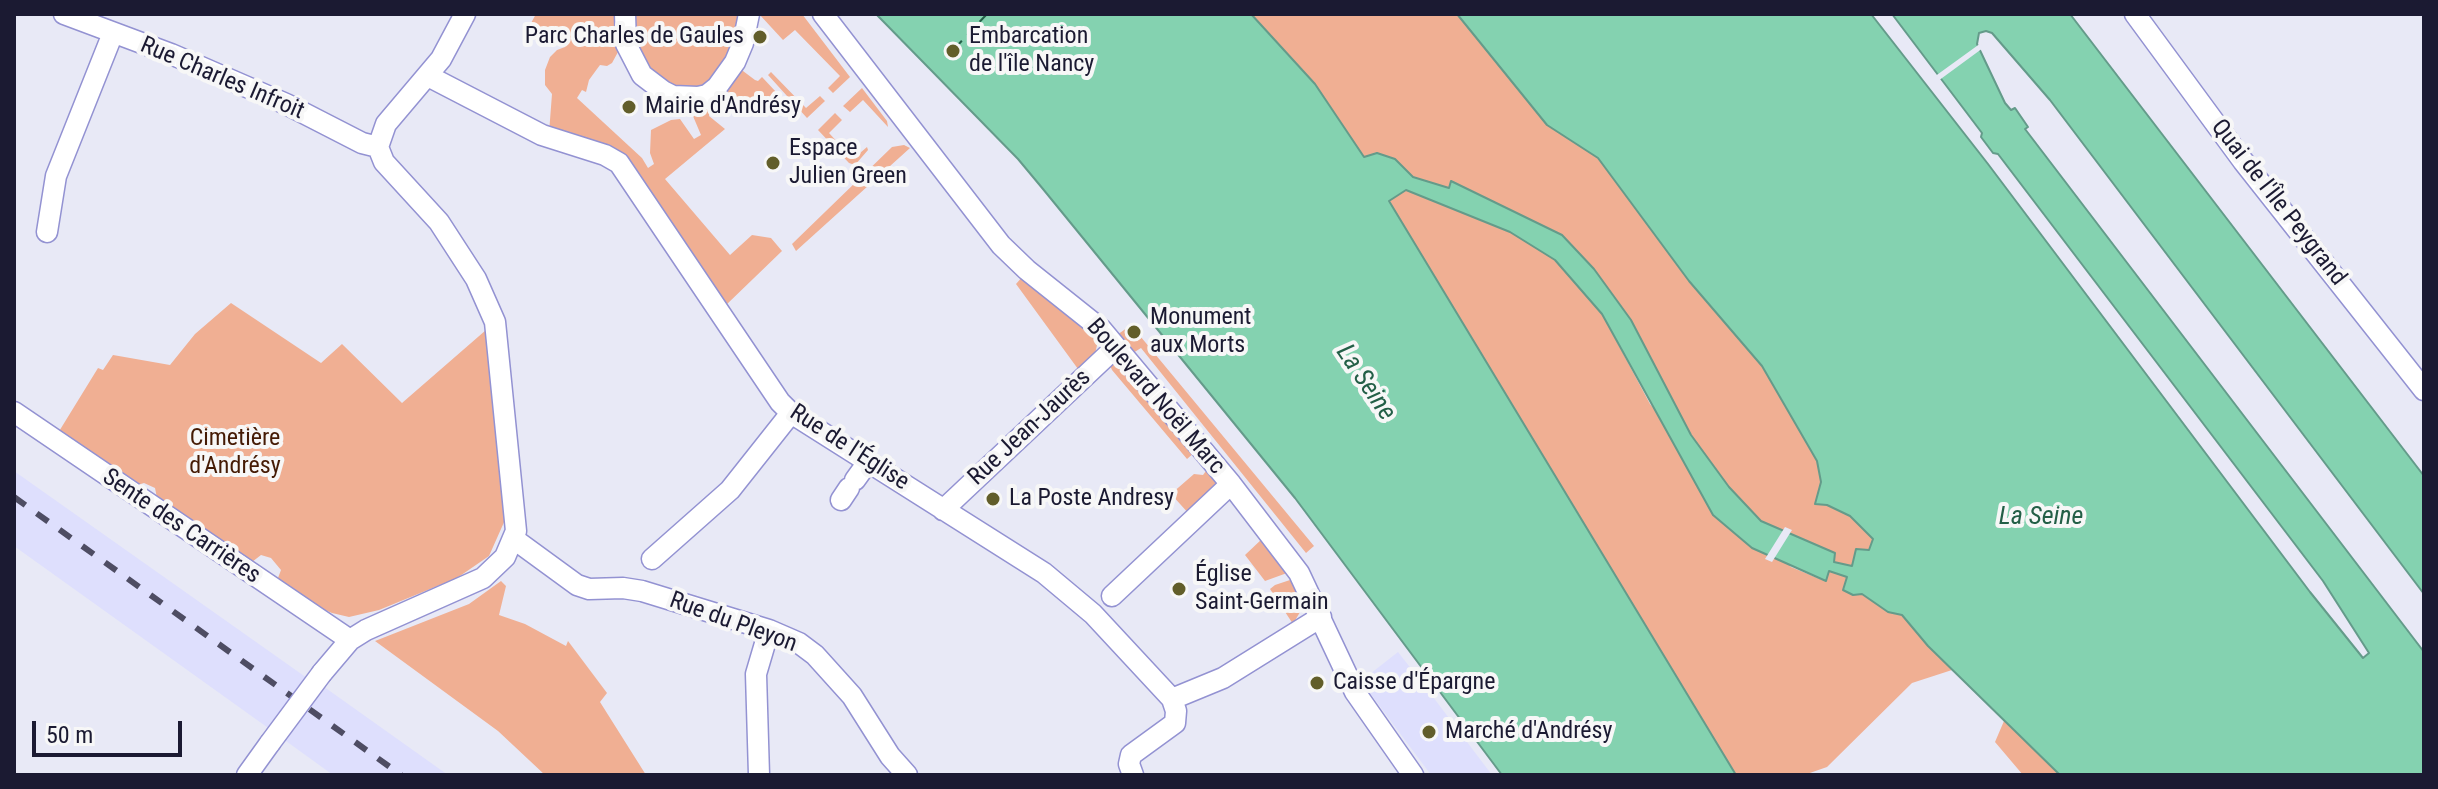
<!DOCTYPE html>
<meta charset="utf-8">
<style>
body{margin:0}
#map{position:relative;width:2438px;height:789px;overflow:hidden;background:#e8e9f6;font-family:"Roboto Condensed",sans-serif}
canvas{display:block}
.frame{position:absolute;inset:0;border:16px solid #1b1a32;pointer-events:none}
.scale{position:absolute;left:32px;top:721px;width:150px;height:36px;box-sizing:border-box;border:4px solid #1b1a32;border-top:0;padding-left:10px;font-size:24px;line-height:28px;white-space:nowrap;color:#1b1a32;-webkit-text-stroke:6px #f7f7f7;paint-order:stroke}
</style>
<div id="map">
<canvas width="2438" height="789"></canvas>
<div class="frame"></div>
<div class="scale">50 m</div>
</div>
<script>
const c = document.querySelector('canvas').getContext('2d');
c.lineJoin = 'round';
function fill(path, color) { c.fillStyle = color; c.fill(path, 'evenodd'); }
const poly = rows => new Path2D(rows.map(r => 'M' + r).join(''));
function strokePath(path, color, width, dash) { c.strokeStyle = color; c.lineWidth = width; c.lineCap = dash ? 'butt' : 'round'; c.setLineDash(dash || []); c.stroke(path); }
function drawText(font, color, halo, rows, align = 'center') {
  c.font = font + ' "Roboto Condensed",sans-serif'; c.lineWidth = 8; c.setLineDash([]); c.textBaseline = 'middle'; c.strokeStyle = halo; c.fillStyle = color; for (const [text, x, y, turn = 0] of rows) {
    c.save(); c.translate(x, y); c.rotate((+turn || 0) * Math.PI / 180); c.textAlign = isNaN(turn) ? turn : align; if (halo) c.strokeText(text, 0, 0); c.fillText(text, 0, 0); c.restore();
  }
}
fill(poly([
 [14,471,307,678,271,730,14,546],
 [1398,652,1427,689,1492,775,1431,775,1361,681],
 [320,684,448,775,333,775,279,736]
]), '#dedffd');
fill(poly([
 [536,14,622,14,618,52,612,63,607,66,600,65,597,69,589,80,586,92,582,90,577,98,642,158,648,168,654,164,650,153,651,130,671,120,680,119,694,139,701,135,690,109,710,104,709,116,725,129,665,179,730,255,752,235,771,238,782,251,725,306,626,157,549,133,552,94,545,85,545,70,550,57,557,50,565,47,569,40,566,32,556,31,539,41,525,34],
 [630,14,743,14,739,40,717,74,701,88,682,92,641,66],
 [759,14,802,14,850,77,833,93,828,88,840,76,795,30,783,40],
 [1251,14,1457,14,1547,125,1598,158,1689,281,1762,366,1817,461,1827,505,1850,516,1873,539,1869,550,1862,550,1852,566,1833,562,1835,553,1761,521,1729,487,1691,435,1631,320,1594,269,1562,235,1452,181,1449,189,1413,177,1395,159,1364,157,1315,84],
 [739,68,755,80,758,81,762,77,777,93,766,104,758,97,745,109,727,91,724,81],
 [771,72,806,108,820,96,825,101,807,118,768,75],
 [862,88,887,121,888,127,863,100,850,112,843,106],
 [835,113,842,120,829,133,853,159,867,147,868,150,855,165,849,163,818,130],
 [904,145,910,148,796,251,792,244,892,147],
 [1406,190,1510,232,1555,260,1602,314,1650,404,1791,567,1825,581,1829,571,1847,577,1862,594,1888,612,1902,615,1952,670,1912,683,1827,767,1804,775,1736,775,1389,201],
 [1023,276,1095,334,1098,341,1095,354,1078,369,1016,284],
 [231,303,321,363,342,344,402,403,486,330,505,520,489,556,457,578,379,610,349,617,332,613,316,606,281,581,278,578,281,570,271,558,261,555,252,562,158,503,155,488,144,483,134,486,58,433,98,368,103,370,113,355,170,365,195,334],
 [1131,325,1314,546,1306,553,1141,348,1133,353,1117,335],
 [1109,363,1125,368,1195,452,1187,459,1112,370],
 [1206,471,1220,486,1190,515,1171,494,1194,474,1203,475],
 [1263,538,1287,573,1265,581,1245,555],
 [1290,580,1302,599,1303,607,1293,624,1270,589,1275,585],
 [501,581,506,586,499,615,525,624,566,646,568,641,607,693,600,702,646,775,545,775,498,731,375,641,469,604],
 [2004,721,2060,775,2023,775,1995,742]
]), '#f0af93');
const water = poly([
 [876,14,1251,14,1315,84,1364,157,1377,153,1395,159,1413,177,1449,188,1451,181,1562,235,1594,269,1631,320,1691,435,1729,487,1761,521,1835,553,1834,562,1852,566,1856,549,1869,550,1873,539,1850,516,1827,505,1815,504,1821,482,1817,461,1762,366,1689,281,1598,158,1547,125,1457,14,1871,14,1988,164,2310,592,2363,658,2369,653,2323,581,1998,154,1993,153,1981,137,1982,133,1892,14,2070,14,2424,476,2424,594,2050,100,1992,33,1986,31,1979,33,1977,44,2005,103,2011,110,2015,108,2028,127,2025,129,2424,652,2424,775,2060,775,1928,646,1902,615,1888,612,1862,594,1853,595,1843,590,1847,577,1829,571,1826,581,1752,548,1713,515,1602,314,1555,260,1510,232,1406,190,1389,201,1736,775,1502,775,1295,498,1043,189,1018,159,876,14]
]);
fill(water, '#84d2b0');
strokePath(water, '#649b8a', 2);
fill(poly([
 [1981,43,1983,48,1938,81,1934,77],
 [1785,527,1792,530,1772,562,1765,559]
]), '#e8e9f6');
strokePath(poly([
 [955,48,987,14]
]), '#235f47', 2, [10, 8]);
const street = poly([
 [64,14,171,54,286,104,362,143,378,147],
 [625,14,626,44,642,75,663,91,673,96,698,97,707,95,717,87,735,62,743,43,749,14],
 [823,14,1001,245,1027,270,1101,329,1231,484,1299,573,1355,692,1413,775],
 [2135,14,2243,161,2424,390],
 [428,76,542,135,605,155,619,163,780,402,791,413,1044,573,1093,614,1172,699,1176,711,1175,723,1131,755,1129,764,1133,775],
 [47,232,56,176,113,33],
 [14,412,350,640],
 [855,480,868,462],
 [841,500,849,488],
 [943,510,1116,347],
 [514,539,577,585,589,589,623,588,642,591,769,630,799,643,815,655,852,696,890,756,907,775],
 [652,559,730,490,791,413],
 [1112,596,1231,484],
 [322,673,350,640,366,630,483,578,505,557,516,531,495,322,476,279,439,222,384,162,378,147,386,124,441,59,465,14],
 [1172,699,1223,678,1321,617],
 [247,775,270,743],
 [759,775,756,674,769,630]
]);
strokePath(street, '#9392d2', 23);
strokePath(street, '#fff', 20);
strokePath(poly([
 [14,497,401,775]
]), '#4e4d63', 6, [14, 14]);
const streetBridge = poly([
 [270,743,322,673]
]);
strokePath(streetBridge, '#9392d2', 23, []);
strokePath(streetBridge, '#fff', 20);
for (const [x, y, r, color] of [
 [760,37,8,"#625e2a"],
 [953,51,8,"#625e2a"],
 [629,107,8,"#625e2a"],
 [773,163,8,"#625e2a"],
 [1134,332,8,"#625e2a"],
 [993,499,8,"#625e2a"],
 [1179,589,8,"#625e2a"],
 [1317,683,8,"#625e2a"],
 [1429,732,8,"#625e2a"]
]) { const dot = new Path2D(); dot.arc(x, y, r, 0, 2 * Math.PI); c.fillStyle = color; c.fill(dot); strokePath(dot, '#f7f7f7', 3); }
drawText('24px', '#1b1a32', '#f7f7f7', [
 ["Parc Charles de Gaules",744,37,"right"],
 ["Embarcation",969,37],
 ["de l'île Nancy",969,65],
 ["Mairie d'Andrésy",645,107],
 ["Espace",789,149],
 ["Julien Green",789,177],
 ["Monument",1150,318],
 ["aux Morts",1150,346],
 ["La Poste Andresy",1009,499],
 ["Église",1195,575],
 ["Saint-Germain",1195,603],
 ["Caisse d'Épargne",1333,683],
 ["Marché d'Andrésy",1445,732]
], 'left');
drawText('24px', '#1b1a32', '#f7f7f7', [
 ["Rue Charles Infroit",222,79,23],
 ["Quai de l'Île Peygrand",2278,203,52],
 ["Boulevard Noël Marc",1155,397,49],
 ["Rue Jean-Jaurès",1030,428,-43],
 ["Rue de l'Église",849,448,33],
 ["Sente des Carrières",181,527,34],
 ["Rue du Pleyon",733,623,20]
]);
drawText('24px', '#451b05', '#f7f7f7', [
 ["Cimetière",235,439],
 ["d'Andrésy",235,467]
]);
drawText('italic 26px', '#235f47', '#f7f7f7', [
 ["La Seine",1365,383,56],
 ["La Seine",2041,517]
]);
</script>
